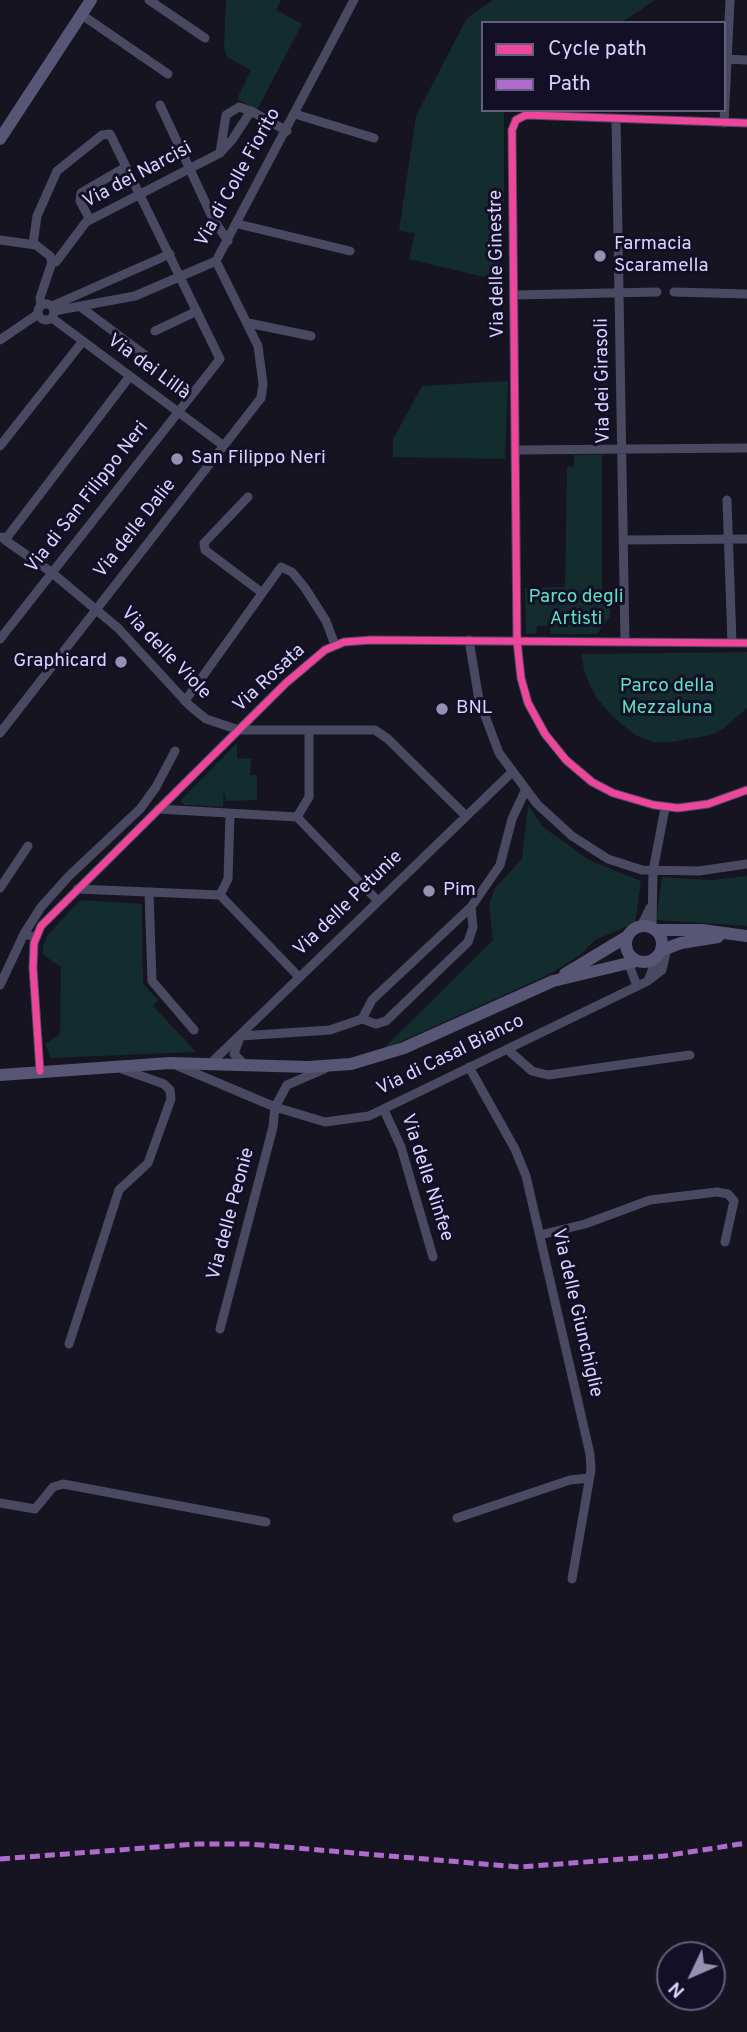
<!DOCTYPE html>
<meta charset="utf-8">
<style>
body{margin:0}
#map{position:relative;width:747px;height:2032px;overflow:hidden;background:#161421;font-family:Overpass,sans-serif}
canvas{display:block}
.legend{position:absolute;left:481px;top:21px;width:245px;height:91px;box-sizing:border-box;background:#130f26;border:2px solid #625e7d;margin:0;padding:9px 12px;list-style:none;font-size:21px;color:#d9d4ff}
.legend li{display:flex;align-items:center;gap:14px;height:35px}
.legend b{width:35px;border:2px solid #625e7d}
.north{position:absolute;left:656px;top:1941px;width:70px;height:70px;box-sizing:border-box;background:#130f26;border:2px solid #625e7d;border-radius:50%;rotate:226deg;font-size:19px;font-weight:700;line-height:28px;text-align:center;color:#d9d4ff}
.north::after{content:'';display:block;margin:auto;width:24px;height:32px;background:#9591b1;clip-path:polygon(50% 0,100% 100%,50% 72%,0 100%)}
</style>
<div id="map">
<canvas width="747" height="2032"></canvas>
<ul class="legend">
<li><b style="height:9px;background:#ed469a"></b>Cycle path</li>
<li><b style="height:9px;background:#b06ccc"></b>Path</li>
</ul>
<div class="north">N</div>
</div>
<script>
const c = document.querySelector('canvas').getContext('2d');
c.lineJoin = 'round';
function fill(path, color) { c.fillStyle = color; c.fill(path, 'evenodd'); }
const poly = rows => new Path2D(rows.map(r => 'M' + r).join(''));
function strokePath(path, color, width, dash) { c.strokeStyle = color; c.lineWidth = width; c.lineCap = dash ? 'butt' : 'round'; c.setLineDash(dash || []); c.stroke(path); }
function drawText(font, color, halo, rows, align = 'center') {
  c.font = font + ' Overpass,sans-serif'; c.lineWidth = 6; c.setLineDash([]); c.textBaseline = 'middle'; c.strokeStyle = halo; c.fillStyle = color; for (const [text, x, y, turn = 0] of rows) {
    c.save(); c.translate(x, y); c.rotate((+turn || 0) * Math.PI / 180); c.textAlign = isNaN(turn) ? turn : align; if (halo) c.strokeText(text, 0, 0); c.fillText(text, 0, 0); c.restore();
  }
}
fill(poly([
 [226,0,281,0,276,10,302,24,257,110,237,99,251,70,227,57,224,48],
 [493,0,655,0,621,23,483,23,483,110,504,110,504,257,488,278,409,259,415,233,399,231,416,116,467,18],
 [508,381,505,459,393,457,393,439,422,386],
 [574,455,602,455,602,604,611,604,610,616,597,634,551,634,550,626,537,626,536,634,526,634,525,588,565,587,567,467,574,466],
 [747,652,747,708,723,729,711,735,671,742,653,742,635,735,612,716,596,697,585,674,581,654],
 [237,743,237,758,251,759,250,775,257,775,257,800,226,801,224,790,223,807,184,805,180,801],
 [528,805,543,827,589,860,641,881,635,923,595,940,580,955,548,975,382,1050,493,940,489,905,495,888,522,859],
 [747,876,747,926,656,920,662,877,711,880],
 [80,900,142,904,143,984,158,1000,153,1006,196,1052,51,1058,45,1044,60,1034,61,967,43,955,43,946,47,936]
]), '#132c2d');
strokePath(poly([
 [149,0,205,38],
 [82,15,168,74],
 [724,59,747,60],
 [160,105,213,219,228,241],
 [251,111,287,131],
 [295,114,374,138],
 [616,119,625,642],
 [724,123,730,0],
 [747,123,526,115,516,120,512,130,517,641,521,678,528,703,545,734,566,760,592,782,613,793,654,805,678,808,708,804,747,790],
 [90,220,80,201,81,193,126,167],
 [238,224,350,251],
 [0,240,36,245,50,256,52,262],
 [674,292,747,294],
 [514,295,657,292],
 '38 312a8 8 0 1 1 16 0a8 8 0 1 1-16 0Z',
 [41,306,40,298,52,262,56,262,86,222,220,153,232,140,251,111,239,107,226,115,220,153],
 [52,306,170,254],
 [82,308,145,355],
 [54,311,135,296,216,261,354,0],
 [52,318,224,446],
 [248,323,311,336],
 [155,331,197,311],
 [0,340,38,314],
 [0,446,83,341],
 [516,450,747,448],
 [248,497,204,543,205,550,261,592],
 [727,500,732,643],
 [2,537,5,540,130,376],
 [5,540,51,572,118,628,189,705,206,719,239,730,375,730,388,739,465,815],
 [624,540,747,539],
 [0,639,220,359,110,134,102,135,57,171,37,216,33,244],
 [469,640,479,700,499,753,537,804,572,836,608,859,642,870,699,871,747,864],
 [185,701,281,567,292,572,305,588,326,621,335,645],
 [0,733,261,398,263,384,258,346,216,261],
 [158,809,297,817,377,900],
 [297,817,309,797,309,730],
 [0,888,28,846],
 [77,889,220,895,299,977],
 [149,892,152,981,194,1030],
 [220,895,228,879,230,814],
 [641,926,650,908],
 [652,928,653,871,665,808],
 [35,937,24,934,41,907,69,876,140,809,156,787,175,751],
 [628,962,637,986],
 [649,980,662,970,667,948],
 [0,985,24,934],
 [362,1019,372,1000,471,907,500,865,512,819,525,791],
 [241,1036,330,1030,362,1019,376,1024,386,1021,468,942,473,927,471,907],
 [239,1040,234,1054,245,1065],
 [508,1050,532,1071,548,1075,690,1055],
 [212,1062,511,773],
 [178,1066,275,1107,287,1085,324,1069],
 [469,1067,515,1149,526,1176,590,1454,591,1470,572,1579],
 [40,1071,33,968,34,943,41,926,286,683,325,650,344,642,371,640,747,643],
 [384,1110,401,1147,433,1257],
 [540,1235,585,1224,650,1200,717,1192,728,1194,734,1201,725,1242],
 [220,1329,273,1127,275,1107,325,1122,369,1116,648,981,657,957],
 [69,1344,119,1190,148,1163,171,1099,170,1090,164,1084,122,1069],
 [0,1503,35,1509,53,1487,63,1484,266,1522],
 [457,1518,570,1480,589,1478]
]), '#4a4962', 9);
strokePath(poly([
 [0,139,91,0],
 '626 944a18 18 0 1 1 36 0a18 18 0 1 1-36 0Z',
 [656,930,702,930,747,936],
 [662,950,681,943,718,937],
 [565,974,628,936],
 [0,1075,170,1063,308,1067,351,1064,404,1048,553,981,637,961]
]), '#575674', 12);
strokePath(poly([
 [0,1859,197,1844,249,1844,519,1867,664,1856,747,1843]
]), '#b06ccc', 5, [10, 5]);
strokePath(poly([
 [747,123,526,115,516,120,512,130,517,641,521,678,528,703,545,734,566,760,592,782,613,793,654,805,678,808,708,804,747,790],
 [40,1071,33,968,34,943,41,926,286,683,325,650,344,642,371,640,747,643]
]), '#ed469a', 7);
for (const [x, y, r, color] of [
 [600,256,7,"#9591b1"],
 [177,459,7,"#9591b1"],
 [121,662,7,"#9591b1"],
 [442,709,7,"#9591b1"],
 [429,891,7,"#9591b1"]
]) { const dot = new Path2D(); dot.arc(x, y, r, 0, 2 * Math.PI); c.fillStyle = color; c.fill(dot); strokePath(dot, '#130f26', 2.5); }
drawText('19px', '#d9d4ff', '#130f26', [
 ["Via dei Narcisi",138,176,-28],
 ["Via di Colle Fiorito",239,178,-61],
 ["Via delle Ginestre",498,264,-91],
 ["Via dei Lillà",148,368,36],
 ["Via dei Girasoli",604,381,-91],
 ["Via di San Filippo Neri",88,498,-52],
 ["Via delle Dalie",136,529,-52],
 ["Via delle Viole",165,654,46],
 ["Via Rosata",270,679,-43],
 ["Via delle Petunie",349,904,-44],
 ["Via di Casal Bianco",451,1056,-26],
 ["Via delle Ninfee",426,1178,72],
 ["Via delle Peonie",232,1214,-75],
 ["Via delle Giunchiglie",576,1313,77]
]);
drawText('19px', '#d9d4ff', '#130f26', [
 ["Farmacia",614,245],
 ["Scaramella",614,267],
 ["San Filippo Neri",191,459],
 ["Graphicard",107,662,"right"],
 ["BNL",456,709],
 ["Pim",443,891]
], 'left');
drawText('19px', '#5fe0c0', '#130f26', [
 ["Parco degli",576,598],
 ["Artisti",576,620],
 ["Parco della",667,687],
 ["Mezzaluna",667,709]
]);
</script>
